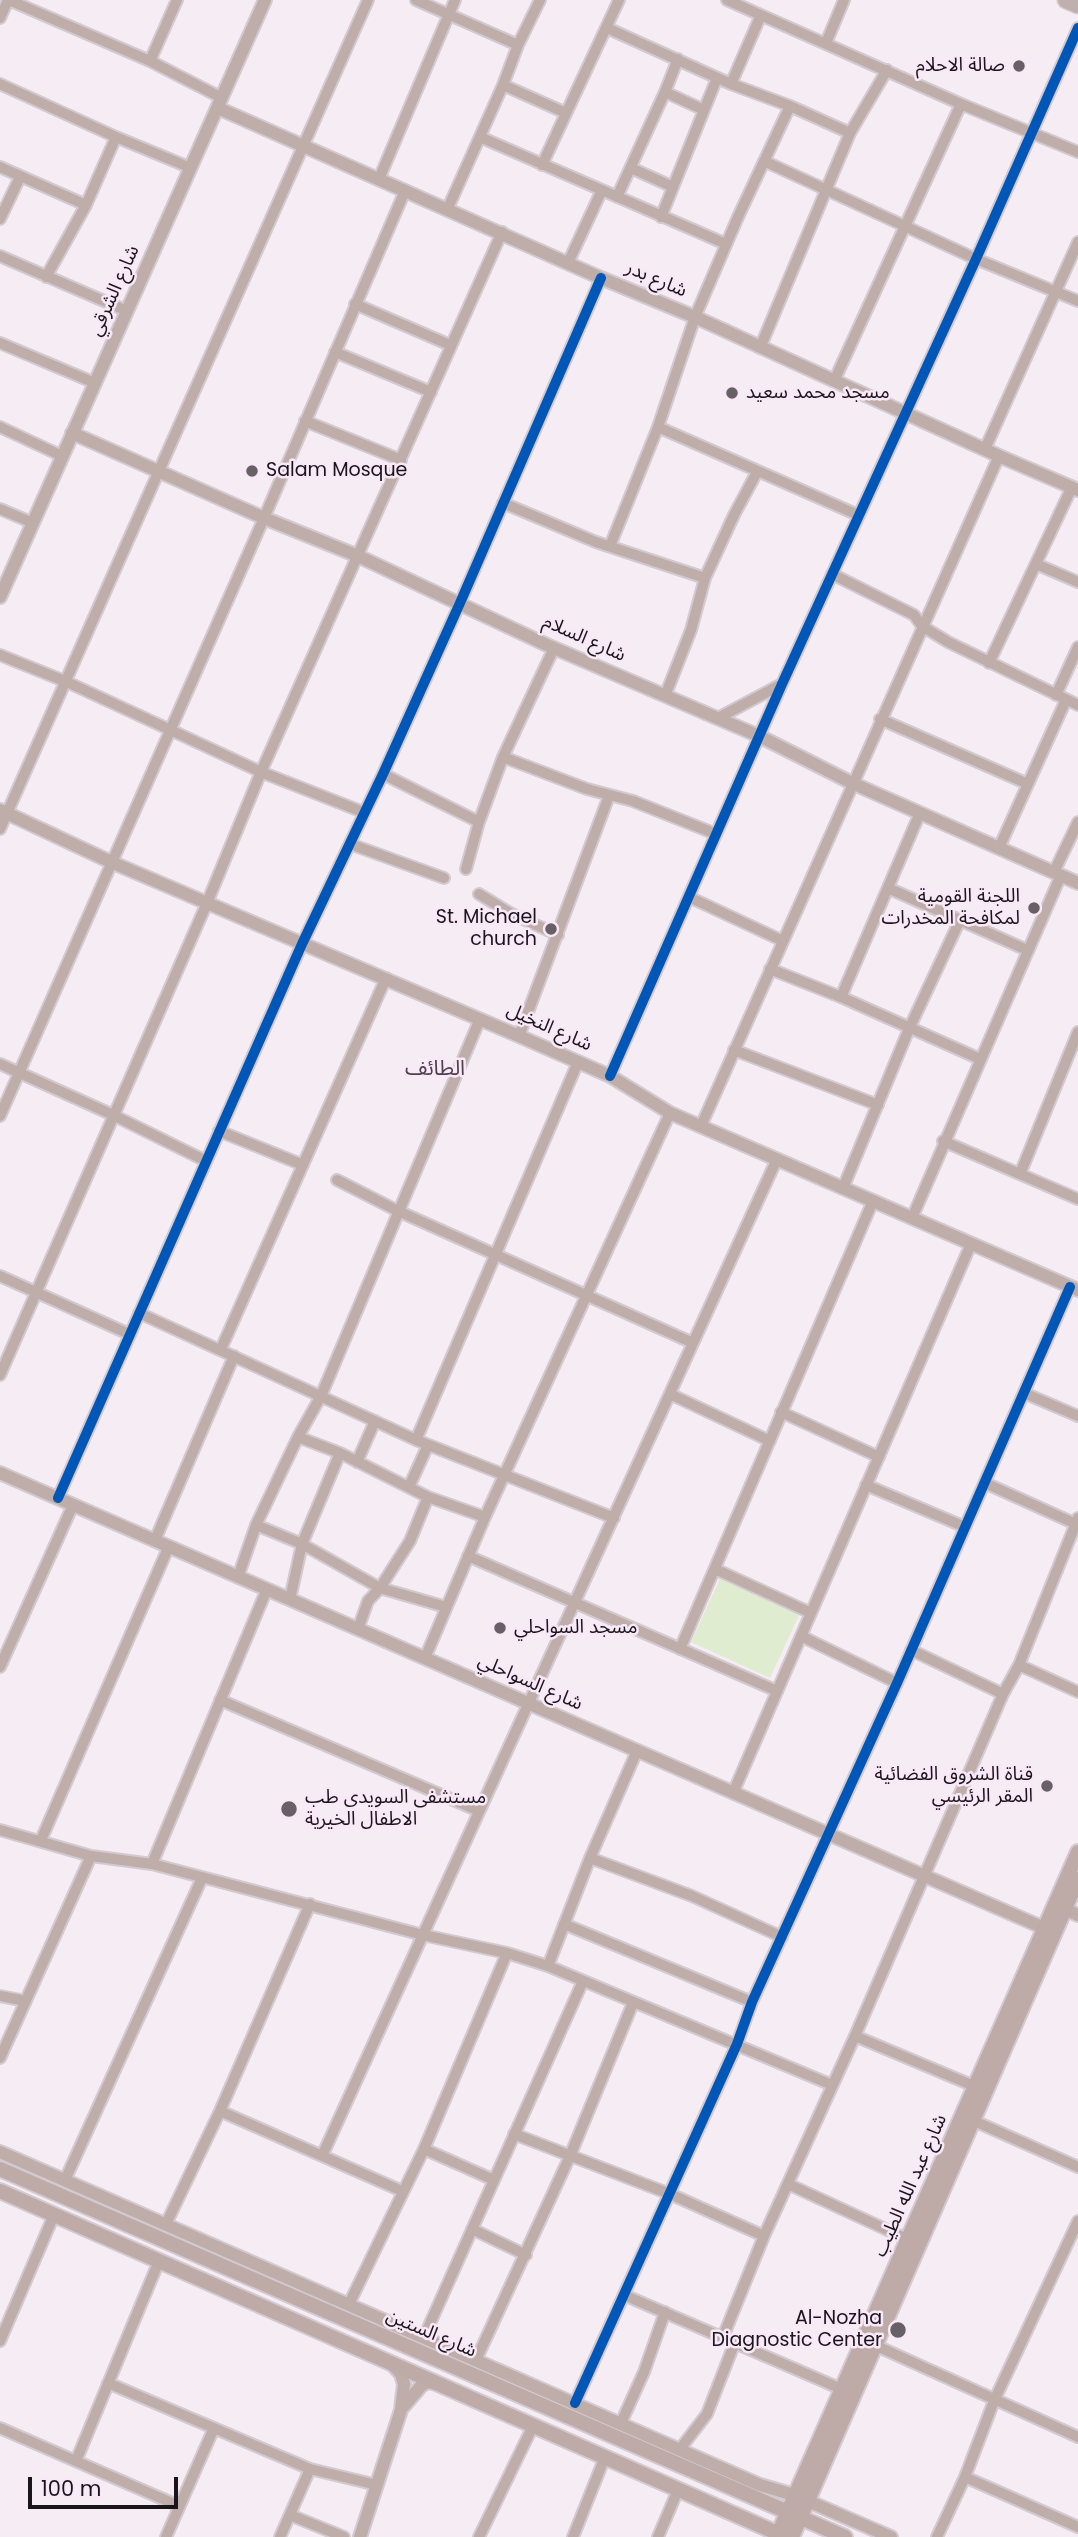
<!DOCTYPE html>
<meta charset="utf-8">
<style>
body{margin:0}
#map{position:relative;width:1078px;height:2537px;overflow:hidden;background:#f6ecf4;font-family:Poppins,sans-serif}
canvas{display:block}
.scale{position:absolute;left:28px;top:2477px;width:150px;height:32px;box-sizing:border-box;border:4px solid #1a151a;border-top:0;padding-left:9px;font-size:21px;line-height:24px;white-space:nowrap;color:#1a151a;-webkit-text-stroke:5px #f9e9f8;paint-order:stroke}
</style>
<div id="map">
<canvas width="1078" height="2537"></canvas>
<div class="scale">100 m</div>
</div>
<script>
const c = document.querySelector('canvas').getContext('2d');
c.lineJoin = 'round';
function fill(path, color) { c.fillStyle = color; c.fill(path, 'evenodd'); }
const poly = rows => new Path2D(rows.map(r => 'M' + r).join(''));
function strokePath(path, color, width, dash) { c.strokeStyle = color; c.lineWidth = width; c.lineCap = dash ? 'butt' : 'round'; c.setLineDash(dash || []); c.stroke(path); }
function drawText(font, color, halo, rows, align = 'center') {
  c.font = font + ' Poppins,"Noto Sans Arabic",sans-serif'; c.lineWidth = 5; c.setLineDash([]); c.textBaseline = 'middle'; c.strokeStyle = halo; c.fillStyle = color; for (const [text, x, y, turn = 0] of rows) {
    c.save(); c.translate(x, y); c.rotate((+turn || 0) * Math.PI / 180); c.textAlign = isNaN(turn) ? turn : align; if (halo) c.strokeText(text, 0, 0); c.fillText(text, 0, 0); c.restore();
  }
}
fill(poly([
 [720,1579,799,1615,770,1678,691,1642]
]), '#dfeccf');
const minor = poly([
 [9,0,150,61,222,98],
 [416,0,518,45],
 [727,0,961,104,1078,152],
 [0,18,8,0],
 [607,28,731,84,790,106,850,133],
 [826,43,844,0],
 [150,61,177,0],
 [0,84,116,137,191,168],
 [731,84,761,15],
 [503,85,566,113],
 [665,92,704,110],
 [480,137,726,244],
 [764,161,976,259,1078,301],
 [542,165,619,0],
 [0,167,86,205],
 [631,168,673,187],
 [379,179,455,0],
 [617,197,665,92,678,59],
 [448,208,503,85,518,45,540,0],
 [661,217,717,78],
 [0,219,20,177],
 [0,256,127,311],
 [568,263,602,190],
 [46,277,86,205,116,137],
 [355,304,450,345],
 [0,343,95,383],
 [760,348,850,133,887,70],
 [335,352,431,392],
 [835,379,961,104],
 [305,421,401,460],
 [0,427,62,456],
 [658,427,858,515],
 [985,449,1078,242],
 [503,503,596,542,705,578],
 [0,509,33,523],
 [610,546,658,427,695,317,738,217,790,106],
 [1036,564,1078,582],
 [832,574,914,615,922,626,948,642,1078,705],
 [0,655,67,682,261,772,363,812],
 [989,663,1072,487],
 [1056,695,1078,647],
 [665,696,691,630,705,578,734,515,757,472],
 [718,718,782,684],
 [880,719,1028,784],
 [503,757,587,789,633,801,716,834],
 [383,774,479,822],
 [0,829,368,0],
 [350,844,444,878],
 [999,848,1066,700],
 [466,869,479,822,503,757,554,648],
 [1054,872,1078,822],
 [888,888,1027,950],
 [479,894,510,913,558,935],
 [689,897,783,941],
 [770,969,841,997,980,1059],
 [841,997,920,813],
 [519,1036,609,796],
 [734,1050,878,1105],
 [0,1064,113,1115,206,1161],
 [610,1076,782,684,976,259,1078,28],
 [0,1116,264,518,405,191],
 [701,1126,999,456],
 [219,1131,303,1165],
 [943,1141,1078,1199],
 [1020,1174,1078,1032],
 [337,1180,398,1211,693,1343],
 [843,1188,909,1029,960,920],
 [912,1218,1061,875],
 [0,1276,129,1334],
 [139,1313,416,1440,614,1518],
 [221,1349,386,978],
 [0,1375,207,903,261,772,502,232],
 [1024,1393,1078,1416],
 [670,1394,770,1441],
 [781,1412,879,1457],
 [298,1437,340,1453,428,1497,485,1517],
 [416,1440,578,1062],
 [357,1462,375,1421],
 [985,1483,1076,1524],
 [866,1485,965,1527],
 [409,1487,428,1445],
 [58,1498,302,944,383,774,460,603,601,278],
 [256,1525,302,1544,380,1588,446,1607],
 [155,1540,234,1356],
 [468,1556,777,1691],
 [715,1569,811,1613],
 [238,1577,256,1525,298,1437,321,1396,480,1019],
 [290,1599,302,1544,340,1453],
 [358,1629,368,1601,380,1588,410,1541,428,1497],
 [801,1636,897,1683],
 [680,1649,873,1201],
 [911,1650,1003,1694],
 [425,1658,485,1517,670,1113],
 [1019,1665,1078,1692],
 [0,1667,73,1505],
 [220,1700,479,1811],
 [733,1793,971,1244],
 [0,1830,91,1856,152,1864,423,1935,507,1953,548,1966,832,2085],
 [41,1840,169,1546],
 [590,1858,692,1896,782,1937],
 [152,1864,267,1589],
 [564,1924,752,2002],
 [548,1966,590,1858,637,1751],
 [0,1996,26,2001],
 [855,2036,981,2089],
 [0,2058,91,1856],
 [220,2111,402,2191],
 [972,2120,1078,2167],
 [514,2134,670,2194,764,2236],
 [424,2149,494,2180],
 [322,2156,777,1159],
 [65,2180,202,1878],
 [788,2184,909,2240],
 [166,2224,220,2111,310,1904],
 [472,2229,526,2255],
 [624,2295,846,2391],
 [349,2304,424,2149,507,1953],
 [424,2337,583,1981],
 [723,2337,764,2236,855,2036,1003,1694,1019,1665,1078,1518],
 [0,2341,54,2215],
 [870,2343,1078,2437],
 [476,2360,570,2156,633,2003],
 [108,2383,310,2469,377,2485],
 [575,2403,737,2044,752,2002,897,1683,1070,1287],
 [621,2423,644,2372,665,2312],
 [0,2428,179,2506],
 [680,2449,707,2414,735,2342],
 [76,2461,159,2261],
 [965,2477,1078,2527],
 [290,2515,344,2537],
 [166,2537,214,2428],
 [280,2537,310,2469],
 [479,2537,533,2426],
 [573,2537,605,2457],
 [658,2537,678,2490],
 [937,2537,965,2477,994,2401,1078,2221]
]);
const tertiary = poly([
 [218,108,601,278,695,317,999,456,1078,490],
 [72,433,264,518,358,556,547,645,759,736,852,783,1078,883],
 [0,597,265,0],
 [0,810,111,862,519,1036,610,1076,670,1113,1078,1290],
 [0,1473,1044,1928],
 [1056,1905,1078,1915],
 [0,2152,760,2485,794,2495,891,2537],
 [404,2406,421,2386,427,2382,438,2384],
 [360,2537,401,2410,404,2384,401,2374,391,2363]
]);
const secondary = poly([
 [0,2169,845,2537],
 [0,2191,786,2537],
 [778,2534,1078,1852],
 [792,2537,1078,1879]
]);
const primary = poly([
 [1066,0,1078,5]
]);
strokePath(minor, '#d2cad0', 14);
strokePath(tertiary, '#d2cad0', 16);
strokePath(secondary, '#d2cad0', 18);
strokePath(primary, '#d2cad0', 19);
strokePath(minor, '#bfada9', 10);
strokePath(tertiary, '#bfada9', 12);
strokePath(secondary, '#beaba8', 14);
strokePath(primary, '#bfafad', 16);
strokePath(poly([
 [610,1076,782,684,976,259,1078,28],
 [58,1498,302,944,383,774,460,603,601,278],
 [575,2403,737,2044,752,2002,897,1683,1070,1287]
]), '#0057b8', 10);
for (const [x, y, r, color] of [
 [1019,66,7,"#676066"],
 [732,393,7,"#676066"],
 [252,471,7,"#676066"],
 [1034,908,7,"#676066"],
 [551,929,7,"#676066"],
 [500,1628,7,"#676066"],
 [1047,1786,7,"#676066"],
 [289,1809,9,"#676066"],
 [898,2330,9,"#676066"]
]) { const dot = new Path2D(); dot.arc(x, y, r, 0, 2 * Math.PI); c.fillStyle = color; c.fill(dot); strokePath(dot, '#f9e9f8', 2.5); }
drawText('19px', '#1a151a', '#f9e9f8', [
 ["صالة الاحلام",1005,66],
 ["مسجد محمد سعيد",746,393,"left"],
 ["Salam Mosque",266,471,"left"],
 ["اللجنة القومية",1020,897],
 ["لمكافحة المخدرات",1020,919],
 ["St. Michael",537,918],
 ["church",537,940],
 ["مسجد السواحلي",514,1628,"left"],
 ["قناة الشروق الفضائية",1033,1775],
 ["المقر الرئيسي",1033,1797],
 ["مستشفى السويدي طب",305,1798,"left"],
 ["الاطفال الخيرية",305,1820,"left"],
 ["Al-Nozha",882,2319],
 ["Diagnostic Center",882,2341]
], 'right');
drawText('19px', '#1a151a', '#f9e9f8', [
 ["شارع بدر",656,280,23],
 ["شارع الشرقي",115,291,-66],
 ["شارع السلام",584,639,24],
 ["شارع النخيل",549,1028,24],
 ["شارع السواحلي",530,1683,24],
 ["شارع عبد الله الطيب",911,2186,-66],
 ["شارع الستين",431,2334,23]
]);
drawText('21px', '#4e414d', '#f9e9f8', [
 ["الطائف",435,1070]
]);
</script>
